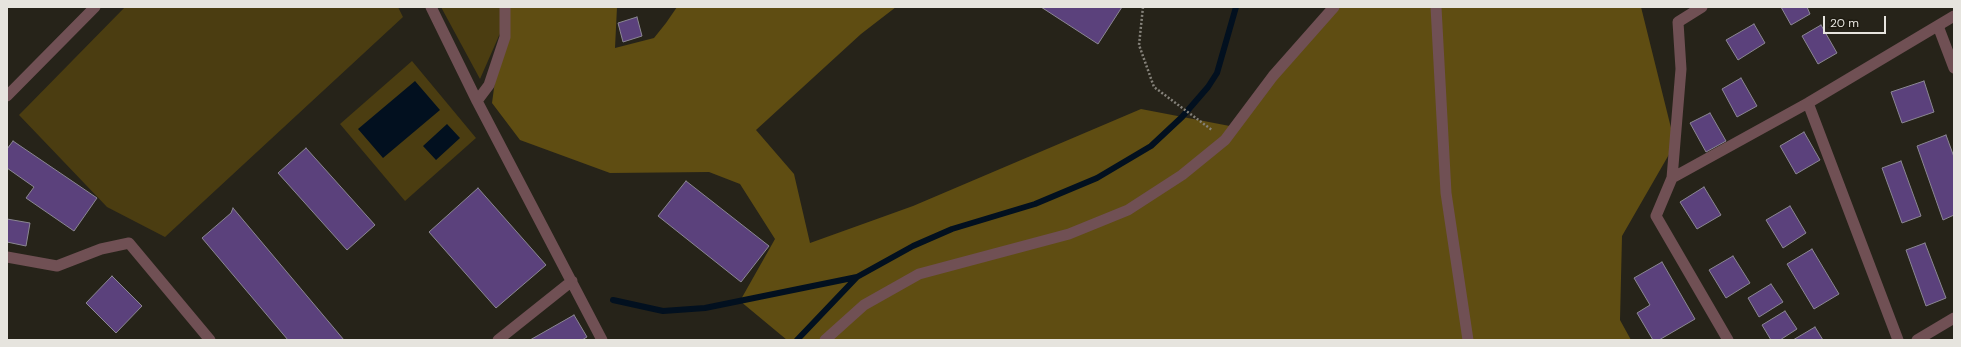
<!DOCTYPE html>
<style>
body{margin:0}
#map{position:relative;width:1961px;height:347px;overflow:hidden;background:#262319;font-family:"DM Sans",sans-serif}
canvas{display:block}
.frame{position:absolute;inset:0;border:8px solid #e6e4de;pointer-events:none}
.scale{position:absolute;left:1823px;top:16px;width:63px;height:18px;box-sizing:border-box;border:2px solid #e6e4de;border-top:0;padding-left:5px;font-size:12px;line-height:14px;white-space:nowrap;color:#e6e4de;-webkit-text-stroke:3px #1d1a10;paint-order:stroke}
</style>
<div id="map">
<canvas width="1961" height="347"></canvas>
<div class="frame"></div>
<div class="scale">20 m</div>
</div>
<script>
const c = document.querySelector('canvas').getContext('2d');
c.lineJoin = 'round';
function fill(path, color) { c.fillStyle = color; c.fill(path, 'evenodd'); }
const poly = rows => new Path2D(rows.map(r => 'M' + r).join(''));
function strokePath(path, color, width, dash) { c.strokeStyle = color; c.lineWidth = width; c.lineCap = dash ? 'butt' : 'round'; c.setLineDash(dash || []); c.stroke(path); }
fill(poly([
 [125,7,398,7,403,17,165,237,107,207,19,115],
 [441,7,505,7,505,22,480,79],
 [412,61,476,138,405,201,340,124]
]), '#4b3d11');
fill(poly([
 [505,7,617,7,615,48,654,38,666,23,677,7,896,7,861,34,756,130,794,174,810,243,913,206,1141,109,1235,127,1338,7,1641,7,1675,144,1622,236,1620,320,1631,340,787,340,740,301,775,239,740,184,709,172,610,173,520,140,492,103]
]), '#5f4d12');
fill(poly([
 [415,81,440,110,383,158,358,129],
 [447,124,460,138,436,160,423,146]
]), '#02101f');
strokePath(poly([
 [613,300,663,311,705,308,857,277,913,246,952,229,1035,204,1097,178,1151,146,1182,117,1208,87,1217,73,1236,7],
 [797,340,857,277]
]), '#02101f', 6);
const building = poly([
 [1041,7,1122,7,1098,44,1041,7],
 [1781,7,1807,7,1810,14,1791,25,1781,7],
 [637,17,642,36,623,42,618,23,637,17],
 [1754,24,1765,43,1738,60,1726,40,1754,24],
 [1821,25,1837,53,1818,64,1802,36,1821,25],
 [1741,78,1757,106,1737,117,1722,89,1741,78],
 [1924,81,1934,112,1902,123,1891,92,1924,81],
 [1710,113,1726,141,1706,152,1690,123,1710,113],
 [1804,132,1820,160,1796,174,1780,146,1804,132],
 [1946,135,1954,157,1954,215,1943,220,1917,146,1946,135],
 [13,141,97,198,74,231,26,198,34,187,7,168,7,149,13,141],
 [306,148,375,225,347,250,278,173,306,148],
 [1901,161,1921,216,1902,223,1882,168,1901,161],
 [686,181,769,246,741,282,658,216,686,181],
 [1704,187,1721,215,1697,229,1680,202,1704,187],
 [478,188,546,265,496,308,429,232,478,188],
 [1790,206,1806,233,1783,248,1766,220,1790,206],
 [233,208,344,340,288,340,202,238,231,213,233,208],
 [7,219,30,223,26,246,7,242,7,219],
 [1925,243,1946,298,1926,306,1906,250,1925,243],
 [1812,249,1839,294,1814,309,1787,264,1812,249],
 [1733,256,1750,283,1726,298,1709,270,1733,256],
 [1662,262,1695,319,1659,340,1653,340,1637,313,1650,305,1634,278,1662,262],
 [112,276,142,306,116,333,86,303,112,276],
 [1771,284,1783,302,1759,317,1748,298,1771,284],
 [1785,311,1797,329,1780,340,1771,340,1762,325,1785,311],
 [574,315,587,337,582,340,530,340,574,315],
 [1815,327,1823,340,1793,340,1815,327]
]);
fill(building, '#5b417c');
strokePath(building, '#8b8793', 1);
strokePath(poly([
 [1143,7,1139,45,1154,87,1212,130]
]), '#85827a', 2.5, [2, 2]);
strokePath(poly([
 [431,7,477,101,602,340],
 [1702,7,1678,22,1681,69,1672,178,1656,216,1728,340],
 [1938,26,1954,68],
 [477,101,489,85,505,37,505,7],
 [1808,103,1898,340],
 [1672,178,1808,103,1954,16],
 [7,257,57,266,101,249,129,243,210,340],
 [498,340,572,281],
 [825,340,864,305,919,274,1069,234,1128,210,1182,175,1225,140,1273,76,1334,7],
 [1917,340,1954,318]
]), '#705054', 11);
strokePath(poly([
 [1436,7,1446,193,1468,340],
 [7,96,95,7]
]), '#705054', 11);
</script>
